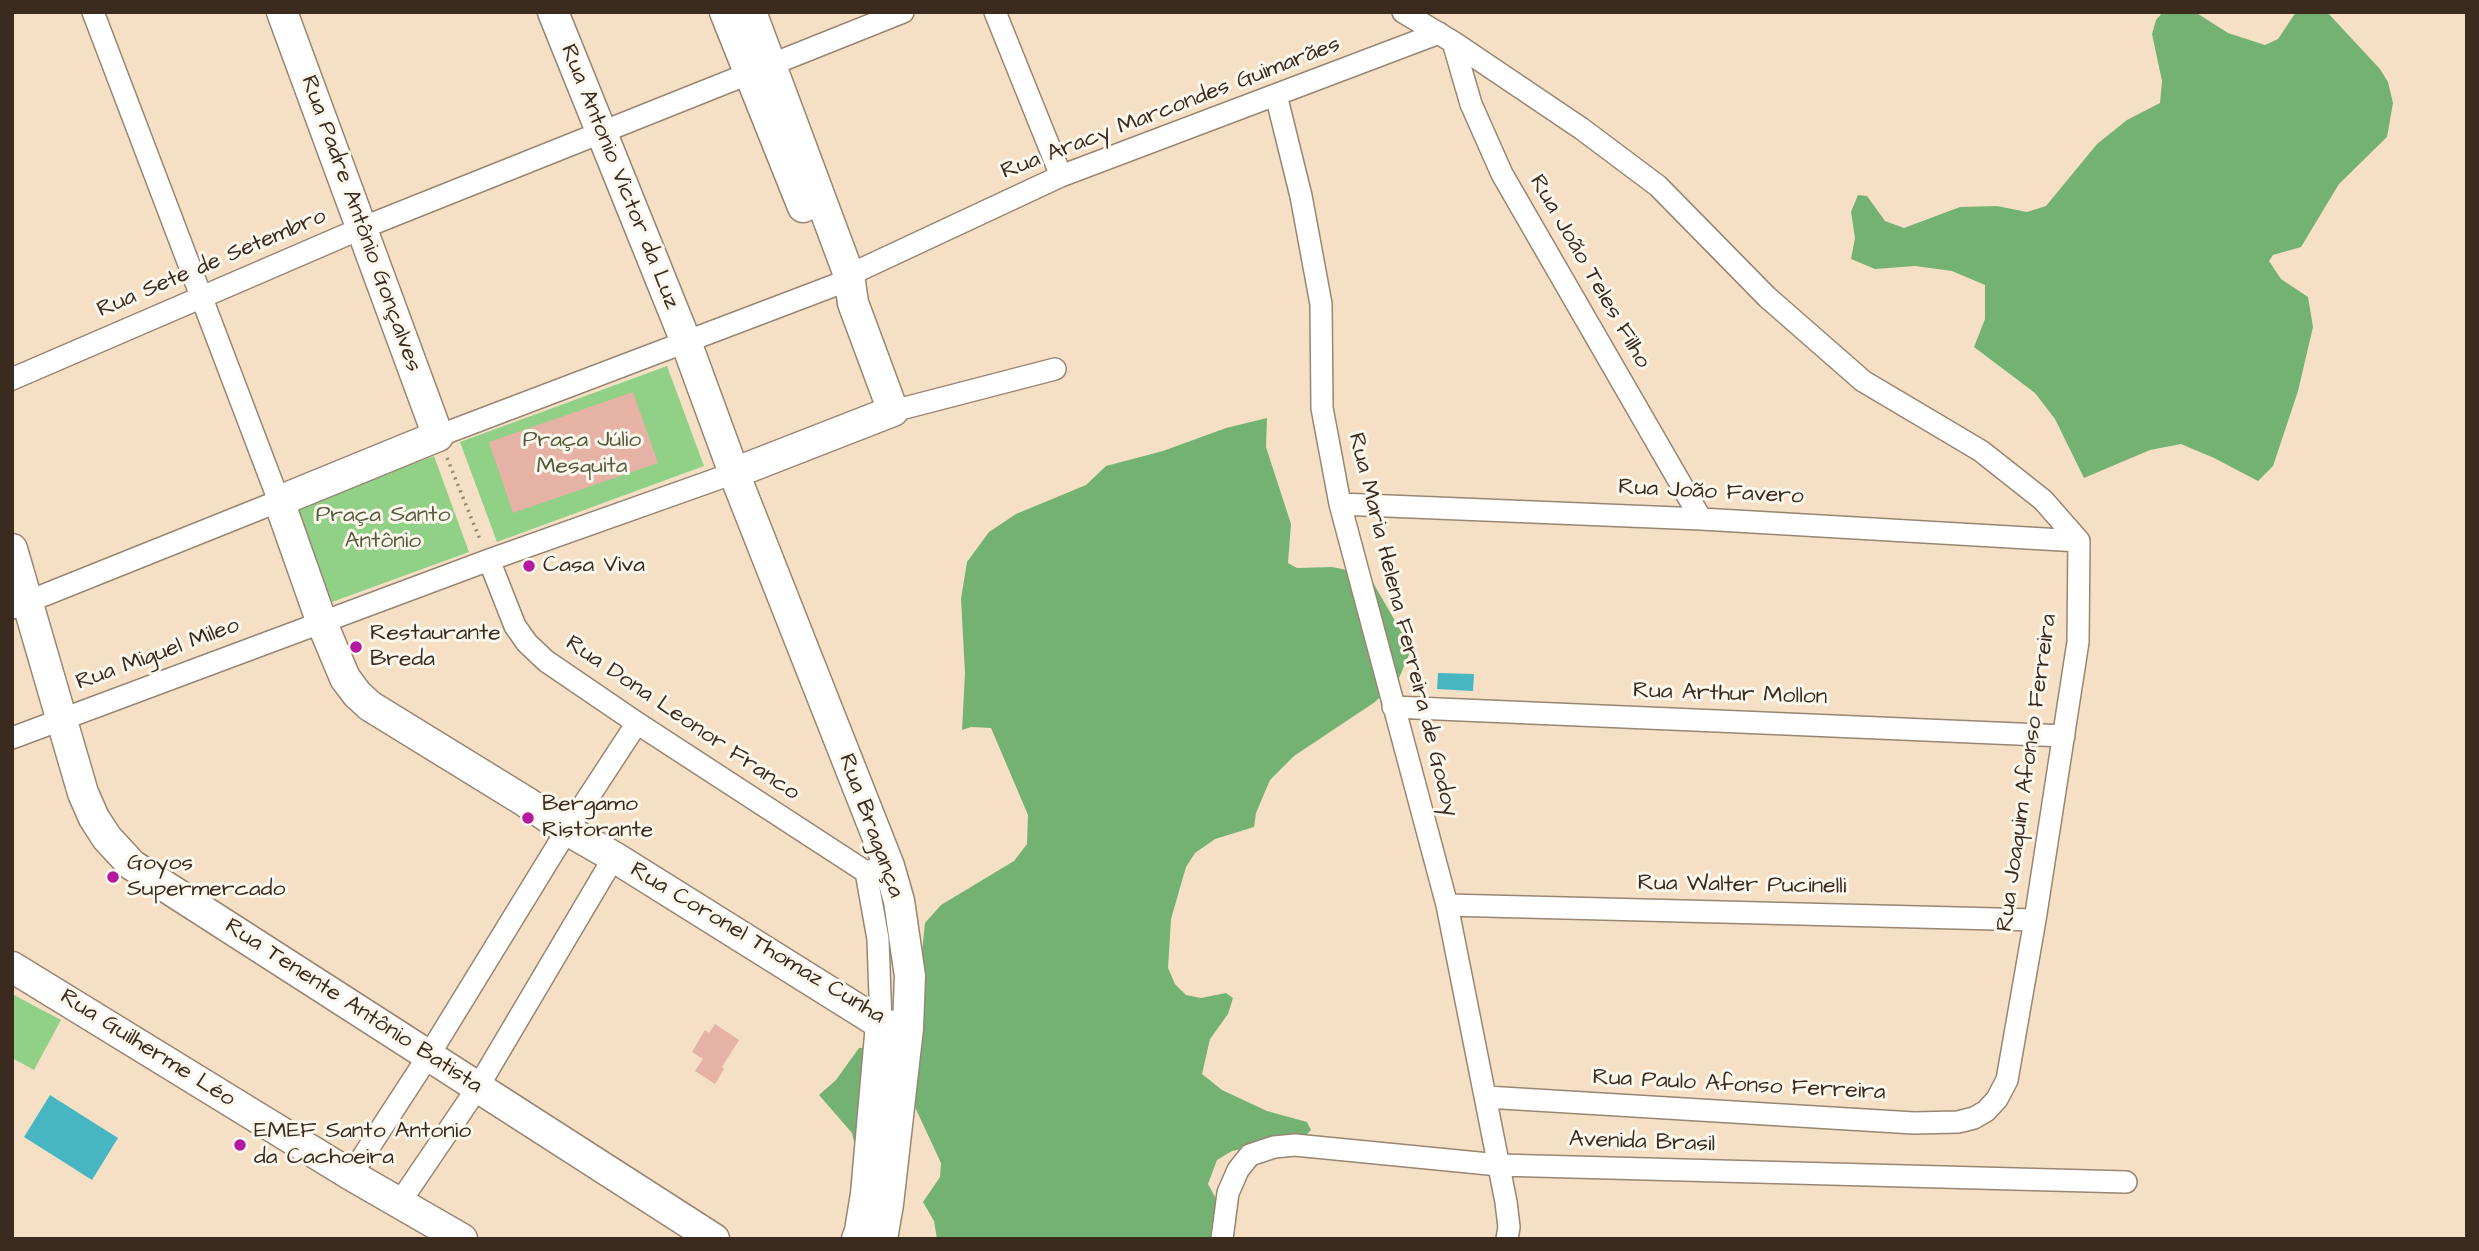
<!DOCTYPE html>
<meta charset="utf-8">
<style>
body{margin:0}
#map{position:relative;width:2479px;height:1251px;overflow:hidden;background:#f5e0c5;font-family:"Architects Daughter",sans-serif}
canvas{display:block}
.frame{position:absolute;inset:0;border:14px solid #3b2a1e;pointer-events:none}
</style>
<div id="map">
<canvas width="2479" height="1251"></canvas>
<div class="frame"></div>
</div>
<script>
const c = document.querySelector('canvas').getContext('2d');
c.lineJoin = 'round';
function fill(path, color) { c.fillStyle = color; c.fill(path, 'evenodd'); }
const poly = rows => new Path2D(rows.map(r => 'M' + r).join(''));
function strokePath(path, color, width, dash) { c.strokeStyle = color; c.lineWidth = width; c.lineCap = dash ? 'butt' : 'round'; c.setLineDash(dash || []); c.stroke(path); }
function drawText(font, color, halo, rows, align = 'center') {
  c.font = font + ' "Architects Daughter",sans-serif'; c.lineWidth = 6; c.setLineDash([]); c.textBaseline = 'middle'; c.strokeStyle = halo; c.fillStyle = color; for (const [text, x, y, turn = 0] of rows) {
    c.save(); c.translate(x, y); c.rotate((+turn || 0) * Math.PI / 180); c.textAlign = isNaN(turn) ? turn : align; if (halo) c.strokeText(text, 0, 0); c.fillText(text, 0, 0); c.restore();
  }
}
fill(poly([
 [667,366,704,466,497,542,460,442],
 [434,456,469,552,332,602,297,506],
 [12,994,61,1020,34,1070,12,1058]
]), '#91d087');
fill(poly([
 [2163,12,2195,12,2228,33,2265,45,2278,39,2296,12,2327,12,2380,69,2388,82,2393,103,2387,137,2339,184,2301,247,2273,255,2269,261,2281,279,2308,297,2313,327,2298,391,2273,466,2258,481,2214,458,2181,444,2150,450,2084,478,2055,419,2035,393,1974,347,1985,319,1985,285,1952,271,1915,266,1875,269,1851,259,1855,238,1851,212,1858,195,1867,196,1885,221,1904,228,1960,207,1997,206,2027,212,2046,206,2097,144,2127,120,2160,103,2162,81,2152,34,2156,20],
 [1267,418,1266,447,1291,524,1288,563,1297,568,1332,567,1368,574,1402,633,1413,645,1399,678,1375,702,1294,756,1270,780,1256,813,1254,827,1215,839,1195,853,1186,867,1171,919,1168,968,1175,984,1186,995,1201,998,1226,993,1233,998,1228,1014,1210,1039,1202,1074,1222,1090,1267,1111,1307,1122,1311,1130,1304,1137,1232,1151,1217,1160,1208,1184,1219,1204,1220,1216,1211,1239,937,1239,934,1221,923,1202,940,1177,941,1163,907,1090,863,1182,852,1133,819,1095,836,1080,859,1048,903,1046,913,1039,925,923,941,905,1014,861,1027,844,1028,815,991,728,971,727,962,730,965,673,961,599,967,562,989,532,1016,514,1086,485,1106,466,1163,451,1226,428]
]), '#74b274');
fill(poly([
 [1438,673,1474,674,1473,691,1437,689],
 [50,1095,118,1138,92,1180,24,1137]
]), '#48b6c2');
fill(poly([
 [633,392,658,463,513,513,489,442],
 [715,1024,739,1040,722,1067,724,1069,715,1084,695,1071,703,1059,692,1052,705,1030,709,1033]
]), '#e5b2a5');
const street = poly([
 [995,12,1061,176],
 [1403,12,1453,42,1582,129,1658,186,1767,297,1863,381,1981,451,2043,500,2079,541,2078,642,2035,920,2007,1080,1997,1099,1986,1111,1974,1118,1958,1122,1914,1123,1486,1097],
 [1453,42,1471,104,1502,174,1701,519],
 [1276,95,1301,196,1321,304,1322,408,1340,504,1447,905,1506,1202,1509,1227,1507,1239],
 [12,379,362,228,903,12],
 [893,411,1055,369],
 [438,436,838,284,849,275,1061,176,1439,33],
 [1340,504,1701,519,2079,541],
 [489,560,515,626,527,643,546,661,637,723,866,872,889,866],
 [12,608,279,501,93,12],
 [1393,707,2064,736],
 [12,738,489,560,734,473],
 [866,872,878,939,881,1024],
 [1447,905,2035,920],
 [351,1175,429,1055,567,830,637,723],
 [400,1202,478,1087,614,857],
 [1222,1239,1228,1193,1238,1170,1250,1155,1274,1147,1295,1145,1499,1165,2126,1182]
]);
const secondary = poly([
 [282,12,438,436,279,501,322,623,345,678,357,694,370,706,526,802,567,830,614,857,881,1024,908,1028],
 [553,12,686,342,734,473,889,866,899,901,910,976,908,1028,888,1204,882,1239],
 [725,12,803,207],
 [734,473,893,411,853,303,849,275,751,12],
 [12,549,83,793,94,818,107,838,132,865,714,1239],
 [12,967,351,1175,462,1239],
 [857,1239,860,1231,866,1194,881,1024]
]);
strokePath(street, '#988572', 24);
strokePath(secondary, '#988572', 33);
strokePath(poly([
 [447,458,481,542]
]), '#988572', 3.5, [2, 5]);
strokePath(street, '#fff', 21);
strokePath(secondary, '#fff', 30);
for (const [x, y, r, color] of [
 [529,566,7,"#b5179e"],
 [356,647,7,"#b5179e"],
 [528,818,7,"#b5179e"],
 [113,877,7,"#b5179e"],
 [240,1145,7,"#b5179e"]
]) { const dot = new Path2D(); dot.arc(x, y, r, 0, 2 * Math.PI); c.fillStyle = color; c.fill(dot); strokePath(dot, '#fbf7ec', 2.5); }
drawText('23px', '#3b2a1e', '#fbf7ec', [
 ["Rua Aracy Marcondes Guimarães",1171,109,-21],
 ["Rua Antonio Victor da Luz",619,177,68],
 ["Rua Padre Antônio Gonçalves",360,224,70],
 ["Rua Sete de Setembro",212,264,-23],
 ["Rua João Teles Filho",1589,272,60],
 ["Rua João Favero",1711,493,3],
 ["Rua Maria Helena Ferreira de Godoy",1402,625,76],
 ["Rua Miguel Mileo",158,655,-20],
 ["Rua Arthur Mollon",1730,695,2],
 ["Rua Dona Leonor Franco",682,719,34],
 ["Rua Joaquim Afonso Ferreira",2028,773,-82],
 ["Rua Bragança",870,826,70],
 ["Rua Walter Pucinelli",1742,886,1],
 ["Rua Coronel Thomaz Cunha",757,944,31],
 ["Rua Tenente Antônio Batista",353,1007,33],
 ["Rua Guilherme Léo",147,1049,32],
 ["Rua Paulo Afonso Ferreira",1739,1086,3],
 ["Avenida Brasil",1642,1143,2]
]);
drawText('23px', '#555c3e', '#fbf7ec', [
 ["Praça Júlio",582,441],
 ["Mesquita",582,467],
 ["Praça Santo",383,516],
 ["Antônio",383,542]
]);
drawText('23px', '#3b2a1e', '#fbf7ec', [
 ["Casa Viva",543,566],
 ["Restaurante",370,634],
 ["Breda",370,660],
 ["Bergamo",542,805],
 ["Ristorante",542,831],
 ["Goyos",127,864],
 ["Supermercado",127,890],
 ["EMEF Santo Antonio",254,1132],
 ["da Cachoeira",254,1158]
], 'left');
</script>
